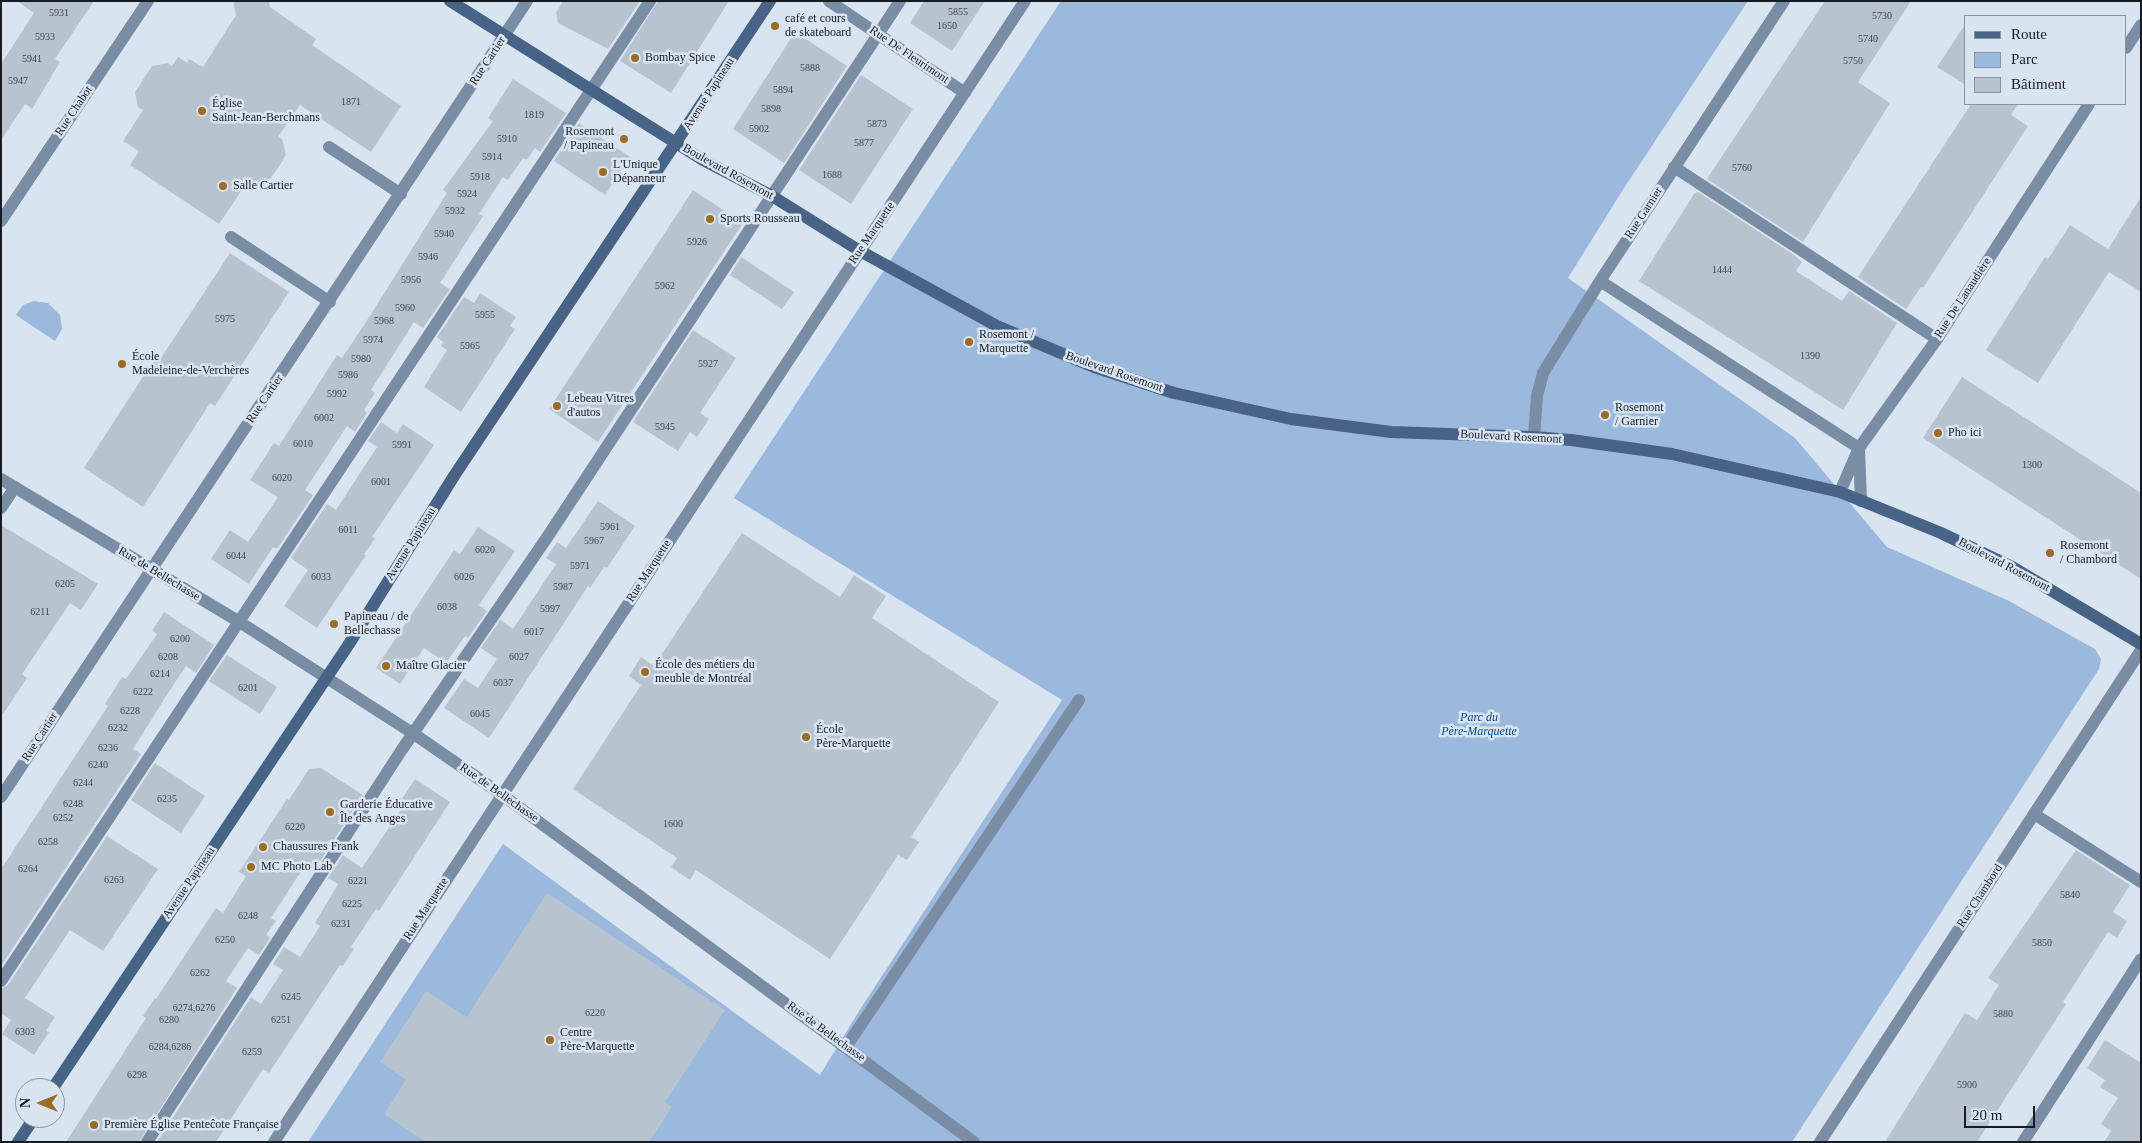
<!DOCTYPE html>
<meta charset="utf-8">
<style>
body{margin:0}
#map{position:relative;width:2142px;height:1143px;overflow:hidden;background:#d9e4f1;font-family:"Times New Roman",serif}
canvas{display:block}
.frame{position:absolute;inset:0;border:2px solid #181c21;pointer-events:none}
.legend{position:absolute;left:1964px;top:15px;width:162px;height:90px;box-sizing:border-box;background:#d9e4f1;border:1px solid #8c949e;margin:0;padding:6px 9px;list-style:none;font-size:15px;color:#181c21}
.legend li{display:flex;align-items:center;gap:10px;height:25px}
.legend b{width:25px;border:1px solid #8c949e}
.north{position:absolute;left:15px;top:1078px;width:50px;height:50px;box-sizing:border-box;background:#d9e4f1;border:1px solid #8c949e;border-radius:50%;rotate:270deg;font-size:14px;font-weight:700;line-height:20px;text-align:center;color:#181c21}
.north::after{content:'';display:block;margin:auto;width:18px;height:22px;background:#9d6c20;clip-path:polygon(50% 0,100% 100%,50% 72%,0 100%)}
.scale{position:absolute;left:1964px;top:1106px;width:71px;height:22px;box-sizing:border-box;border:2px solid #181c21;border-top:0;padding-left:6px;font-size:15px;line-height:18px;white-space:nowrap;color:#181c21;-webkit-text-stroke:4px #d9e4f1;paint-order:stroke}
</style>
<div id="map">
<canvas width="2142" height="1143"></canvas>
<div class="frame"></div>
<ul class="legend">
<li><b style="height:6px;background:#476487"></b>Route</li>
<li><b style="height:14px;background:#9ab9dd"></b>Parc</li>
<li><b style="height:14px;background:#b8c3d0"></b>Bâtiment</li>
</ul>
<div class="north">N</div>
<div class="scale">20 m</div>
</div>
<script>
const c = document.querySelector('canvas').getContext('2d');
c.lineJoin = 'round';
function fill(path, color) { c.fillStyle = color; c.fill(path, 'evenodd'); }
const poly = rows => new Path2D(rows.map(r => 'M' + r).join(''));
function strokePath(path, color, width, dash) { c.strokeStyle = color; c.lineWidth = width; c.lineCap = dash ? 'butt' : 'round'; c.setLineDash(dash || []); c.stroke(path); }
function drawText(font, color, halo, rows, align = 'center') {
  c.font = font + ' "Times New Roman",serif'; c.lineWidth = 5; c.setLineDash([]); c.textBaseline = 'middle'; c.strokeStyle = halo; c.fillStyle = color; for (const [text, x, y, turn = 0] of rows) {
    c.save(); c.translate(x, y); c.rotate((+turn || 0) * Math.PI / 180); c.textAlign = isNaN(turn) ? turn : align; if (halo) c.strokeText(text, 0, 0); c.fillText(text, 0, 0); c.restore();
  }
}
fill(poly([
 [1061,1,1748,1,1624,188,1568,278,1795,438,1887,547,2007,600,2095,649,2101,659,2099,669,1792,1142,308,1142,503,844,820,1075,859,1011,1062,700,734,498],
 [34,301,48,303,60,315,62,329,55,341,16,315,23,305]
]), '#9ab9dd');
fill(poly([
 [17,1,94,1,55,59,60,62,32,109,25,104,1,140,1,64,34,13],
 [233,1,269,1,270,7,316,39,312,45,401,106,371,152,300,105,278,137,282,139,286,155,278,168,269,180,252,184,248,181,219,224,130,165,139,151,123,141,143,110,138,107,135,92,152,66,168,63,172,66,178,57,187,63,189,59,203,67,236,15],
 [563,1,640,1,608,49,558,23,556,13],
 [658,1,729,1,671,93,620,61],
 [924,1,985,1,952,51,910,23],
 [1825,1,1911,1,1858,82,1890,103,1803,242,1707,179],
 [1966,23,1966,85,1937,67],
 [795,32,847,66,784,163,733,129],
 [861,75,913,109,851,204,799,170],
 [513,79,566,113,540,152,535,148,527,160,523,158,508,180,503,177,479,214,483,216,440,283,450,289,423,328,414,322,371,390,375,393,364,410,367,413,355,432,347,426,305,490,313,495,277,549,273,547,249,584,211,559,230,530,248,542,278,497,250,480,274,443,279,446,337,355,342,358,366,322,447,193,443,190,493,121,488,118],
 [1971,104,2018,104,2011,115,2028,126,1923,288,1921,287,1906,309,1858,277],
 [579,123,630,157,605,195,554,161],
 [693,190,743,223,598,442,549,409],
 [1698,192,1794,255,1802,262,1796,271,1842,301,1849,291,1897,323,1843,410,1639,281,1694,194],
 [2141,197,2141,292,2109,272,2038,383,1986,350,2045,257,2048,259,2070,225,2108,249],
 [230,253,289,292,215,406,210,403,143,507,84,468,155,358,159,361],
 [741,257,794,292,782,309,730,275],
 [480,293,516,317,510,326,515,329,461,412,424,387,447,350,441,346,443,342,437,337,464,297,474,303],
 [693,330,736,358,700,413,709,419,697,437,690,432,678,451,633,422],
 [1962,377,2141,493,2141,579,1923,438],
 [381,422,397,433,403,424,434,445,372,537,375,539,364,554,366,555,317,628,284,606,308,570,291,558,327,504,336,510,377,447,368,441],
 [598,501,635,526,607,568,604,567,590,588,588,586,489,738,444,708,464,679,478,688,497,659,481,648,500,620,513,629,556,564,546,558,557,542,566,548],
 [1,525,98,584,81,610,70,603,22,674,27,678,1,717],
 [478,527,515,551,479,605,487,611,468,638,465,636,446,663,424,648,400,684,376,668,454,550,460,554],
 [742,533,840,597,854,575,886,596,872,618,999,702,911,837,919,842,907,860,898,855,830,959,696,870,690,880,671,867,677,858,573,789,641,685,629,676,641,657,654,666],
 [164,612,214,645,196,673,186,666,168,693,133,749,141,754,1,966,1,869,108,706,105,704,117,685,122,677,126,679,157,634,152,631],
 [227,655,277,687,260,714,209,681],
 [155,763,205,796,181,833,131,800],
 [321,768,363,795,315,869,307,863,294,882,271,918,276,921,266,935,270,938,259,955,248,948,226,981,237,988,139,1142,66,1142,146,1018,143,1016,155,998,156,999,216,908,223,913,246,876,239,872,287,799,289,800,309,769],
 [415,779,450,802,379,911,376,909,351,947,354,949,343,966,340,965,269,1073,263,1069,216,1142,157,1142,251,997,261,1004,283,970,273,964,284,947,300,957,320,926,315,923,338,884,328,878,343,855,362,868,402,808,398,805],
 [107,836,158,869,103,951,70,930,25,998,55,1017,46,1031,49,1032,34,1055,2,1034,11,1020,1,1013,1,989,8,985],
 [2076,850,2130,885,2113,912,2127,921,2117,938,2108,932,2063,1002,2066,1004,1977,1142,1885,1142,1965,1013,1977,1020,1999,985,1988,978],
 [547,893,725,1010,665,1102,672,1107,649,1142,426,1142,384,1114,406,1080,380,1062,426,991,467,1017],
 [2105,1040,2141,1063,2141,1142,2104,1142,2111,1131,2101,1124,2118,1098,2100,1087,2105,1080,2087,1068]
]), '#b8c3d0');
strokePath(poly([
 [329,147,401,194],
 [1674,167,1937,339],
 [231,237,330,302],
 [1,508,15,487],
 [2034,814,2141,882],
 [1,981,650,1],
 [846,1047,1079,700],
 [147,1142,401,751,548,536,900,1],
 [2023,1142,2141,959]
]), '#798da5', 12);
strokePath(poly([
 [829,1,965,93],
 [2126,48,2141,25],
 [1,221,148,1],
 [1600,281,1859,448,1861,501],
 [1534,437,1537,396,1543,373,1600,281,1784,1],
 [1840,492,1859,448,1937,339,2089,104],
 [1,797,527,1],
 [274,1142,1025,1],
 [1820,1142,2141,650]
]), '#798da5', 12);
strokePath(poly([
 [1,479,238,621,414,734,501,794,974,1142]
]), '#798da5', 12);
strokePath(poly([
 [450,1,703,160,772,196,860,251,997,326,1094,367,1174,393,1291,419,1391,432,1534,437,1571,440,1672,454,1840,492,1941,533,2012,567,2141,644],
 [53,1088,349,644,454,476,770,1],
 [18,1142,34,1118]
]), '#476487', 12);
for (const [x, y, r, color] of [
 [775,26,5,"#9d6c20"],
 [635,58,5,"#9d6c20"],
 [202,111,5,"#9d6c20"],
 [624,139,5,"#9d6c20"],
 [603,172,5,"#9d6c20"],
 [223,186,5,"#9d6c20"],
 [710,219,5,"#9d6c20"],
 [969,342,5,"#9d6c20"],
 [122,364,5,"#9d6c20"],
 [557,406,5,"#9d6c20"],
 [1605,415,5,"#9d6c20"],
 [1938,433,5,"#9d6c20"],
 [2050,553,5,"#9d6c20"],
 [334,624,5,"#9d6c20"],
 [386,666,5,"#9d6c20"],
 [645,672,5,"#9d6c20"],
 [806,737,5,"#9d6c20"],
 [330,812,5,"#9d6c20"],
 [263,847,5,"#9d6c20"],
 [251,867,5,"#9d6c20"],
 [550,1040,5,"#9d6c20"],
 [94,1125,5,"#9d6c20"]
]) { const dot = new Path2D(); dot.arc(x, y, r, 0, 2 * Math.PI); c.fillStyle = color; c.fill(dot); strokePath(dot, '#d9e4f1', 2); }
drawText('10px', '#40464d', null, [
 ["5855",958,12],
 ["5931",59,13],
 ["5730",1882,16],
 ["1650",947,26],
 ["5933",45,37],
 ["5740",1868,39],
 ["5941",32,59],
 ["5750",1853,61],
 ["5888",810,68],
 ["5947",18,81],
 ["5894",783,90],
 ["1871",351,102],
 ["5898",771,109],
 ["1819",534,115],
 ["5873",877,124],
 ["5902",759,129],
 ["5910",507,139],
 ["5877",864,143],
 ["5914",492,157],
 ["5760",1742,168],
 ["1688",832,175],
 ["5918",480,177],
 ["5924",467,194],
 ["5932",455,211],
 ["5940",444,234],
 ["5926",697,242],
 ["5946",428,257],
 ["1444",1722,270],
 ["5956",411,280],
 ["5962",665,286],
 ["5960",405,308],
 ["5955",485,315],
 ["5975",225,319],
 ["5968",384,321],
 ["5974",373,340],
 ["5965",470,346],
 ["1390",1810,356],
 ["5980",361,359],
 ["5927",708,364],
 ["5986",348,375],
 ["5992",337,394],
 ["6002",324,418],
 ["5945",665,427],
 ["6010",303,444],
 ["5991",402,445],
 ["1300",2032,465],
 ["6020",282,478],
 ["6001",381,482],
 ["5961",610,527],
 ["6011",348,530],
 ["5967",594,541],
 ["6020",485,550],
 ["6044",236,556],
 ["5971",580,566],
 ["6033",321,577],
 ["6026",464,577],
 ["6205",65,584],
 ["5987",563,587],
 ["6038",447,607],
 ["5997",550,609],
 ["6211",40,612],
 ["6017",534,632],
 ["6200",180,639],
 ["6208",168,657],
 ["6027",519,657],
 ["6214",160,674],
 ["6037",503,683],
 ["6201",248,688],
 ["6222",143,692],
 ["6228",130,711],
 ["6045",480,714],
 ["6232",118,728],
 ["6236",108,748],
 ["6240",98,765],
 ["6244",83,783],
 ["6235",167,799],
 ["6248",73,804],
 ["6252",63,818],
 ["1600",673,824],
 ["6220",295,827],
 ["6258",48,842],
 ["6264",28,869],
 ["6263",114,880],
 ["6221",358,881],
 ["5840",2070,895],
 ["6225",352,904],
 ["6248",248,916],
 ["6231",341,924],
 ["6250",225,940],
 ["5850",2042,943],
 ["6262",200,973],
 ["6245",291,997],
 ["6274,6276",194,1008],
 ["6220",595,1013],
 ["5880",2003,1014],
 ["6280",169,1020],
 ["6251",281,1020],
 ["6303",25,1032],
 ["6284,6286",170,1047],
 ["6259",252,1052],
 ["6298",137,1075],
 ["5900",1967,1085]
]);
drawText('12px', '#181c21', '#d9e4f1', [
 ["café et cours",785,19],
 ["de skateboard",785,33],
 ["Bombay Spice",645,58],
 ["Église",212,104],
 ["Saint-Jean-Berchmans",212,118],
 ["Rosemont",614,132,"right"],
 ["/ Papineau",614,146,"right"],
 ["L'Unique",613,165],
 ["Dépanneur",613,179],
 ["Salle Cartier",233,186],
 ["Sports Rousseau",720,219],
 ["Rosemont /",979,335],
 ["Marquette",979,349],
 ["École",132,357],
 ["Madeleine-de-Verchères",132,371],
 ["Lebeau Vitres",567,399],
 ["d'autos",567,413],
 ["Rosemont",1615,408],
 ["/ Garnier",1615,422],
 ["Pho ici",1948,433],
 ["Rosemont",2060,546],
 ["/ Chambord",2060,560],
 ["Papineau / de",344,617],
 ["Bellechasse",344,631],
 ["École des métiers du",655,665],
 ["meuble de Montréal",655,679],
 ["Maître Glacier",396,666],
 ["École",816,730],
 ["Père-Marquette",816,744],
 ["Garderie Éducative",340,805],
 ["Île des Anges",340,819],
 ["Chaussures Frank",273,847],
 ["MC Photo Lab",261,867],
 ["Centre",560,1033],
 ["Père-Marquette",560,1047],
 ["Première Église Penteĉote Française",104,1125]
], 'left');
drawText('12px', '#181c21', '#d9e4f1', [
 ["Rue De Fleurimont",909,55,34],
 ["Rue Cartier",488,61,-57],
 ["Avenue Papineau",709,94,-57],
 ["Rue Chabot",74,111,-56],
 ["Boulevard Rosemont",728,172,29],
 ["Rue Garnier",1644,213,-57],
 ["Rue Marquette",872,233,-56],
 ["Rue De Lanaudière",1963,298,-57],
 ["Boulevard Rosemont",1114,372,19],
 ["Rue Cartier",265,399,-56],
 ["Boulevard Rosemont",1511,437,3],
 ["Avenue Papineau",411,544,-58],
 ["Boulevard Rosemont",2004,565,28],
 ["Rue Marquette",649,571,-57],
 ["Rue de Bellechasse",159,574,31],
 ["Rue Cartier",40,737,-57],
 ["Rue de Bellechasse",499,793,35],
 ["Avenue Papineau",189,883,-56],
 ["Rue Chambord",1980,896,-57],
 ["Rue Marquette",426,909,-57],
 ["Rue de Bellechasse",826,1032,36]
]);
drawText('italic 12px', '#044d8f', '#d9e4f1', [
 ["Parc du",1479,718],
 ["Père-Marquette",1479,732]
]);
</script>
